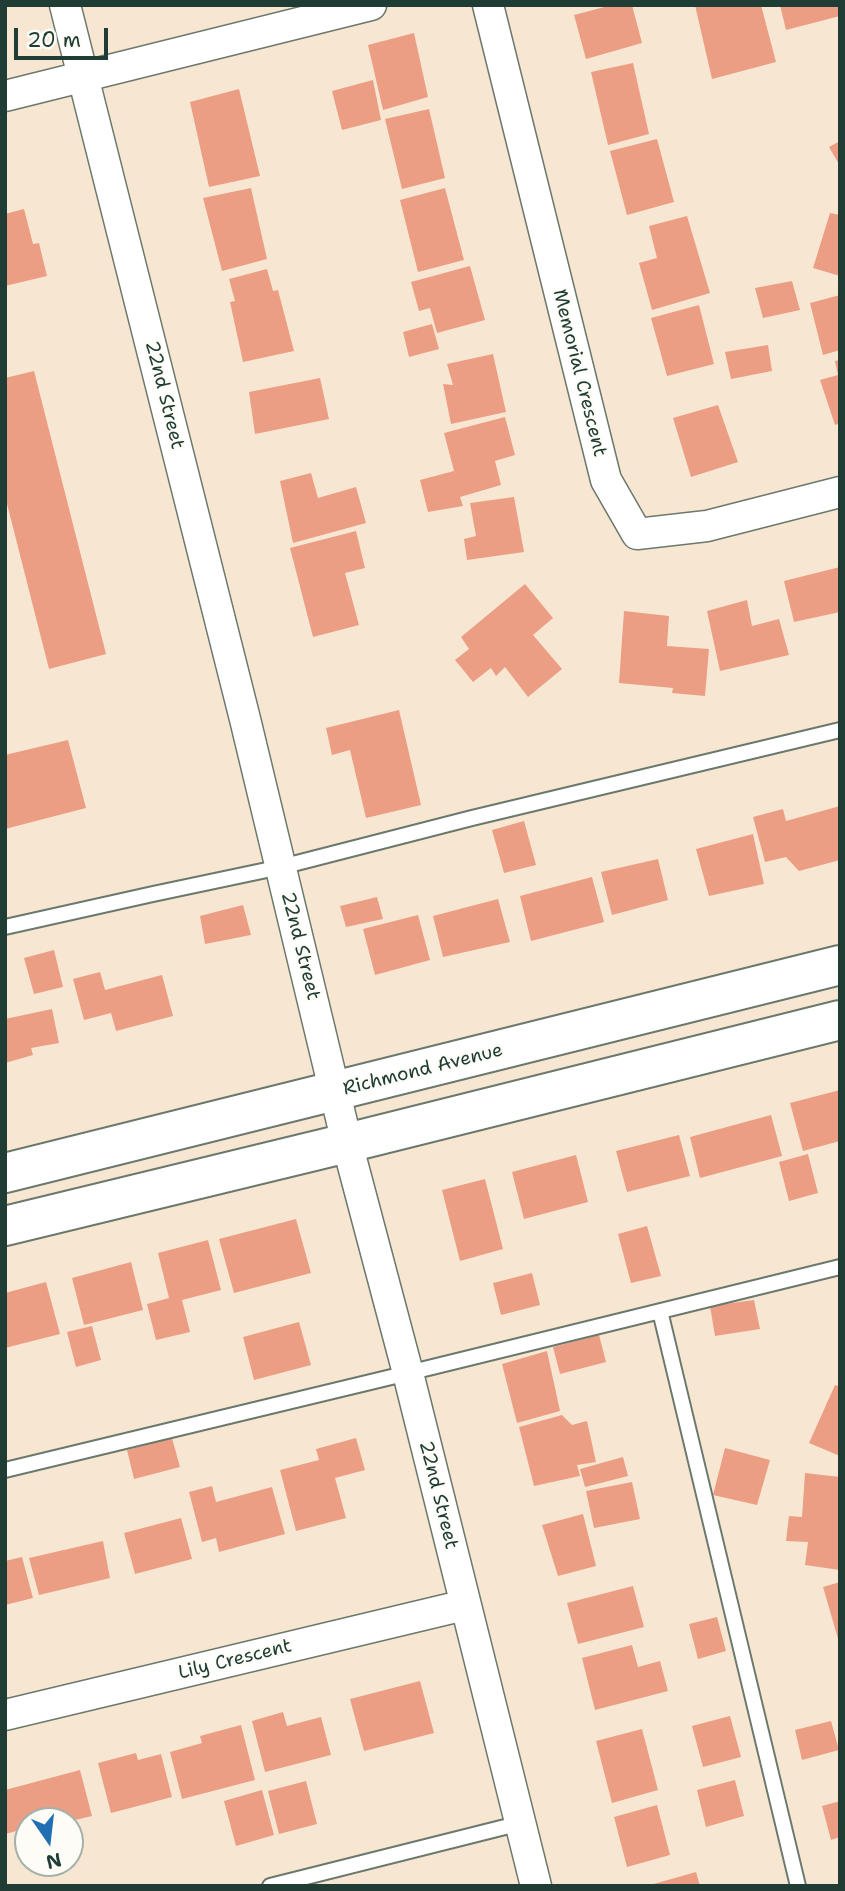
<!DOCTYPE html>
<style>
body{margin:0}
#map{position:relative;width:845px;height:1891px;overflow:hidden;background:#f7e7d2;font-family:"Shantell Sans",sans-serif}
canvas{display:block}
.frame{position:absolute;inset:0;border:7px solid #1f3d34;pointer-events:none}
.north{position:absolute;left:14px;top:1807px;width:70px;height:70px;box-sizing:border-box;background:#fdfcf7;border:2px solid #a4b0a9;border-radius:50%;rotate:166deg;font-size:19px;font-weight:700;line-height:28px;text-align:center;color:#1f3d34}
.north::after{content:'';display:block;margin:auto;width:24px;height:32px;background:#1f6fb2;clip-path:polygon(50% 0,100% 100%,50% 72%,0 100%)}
.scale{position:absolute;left:14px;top:28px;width:94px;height:32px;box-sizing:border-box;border:4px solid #1f3d34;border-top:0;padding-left:9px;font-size:21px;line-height:24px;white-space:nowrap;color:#1f3d34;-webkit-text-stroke:5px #fdfcf7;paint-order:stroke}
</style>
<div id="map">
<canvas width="845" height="1891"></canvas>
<div class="frame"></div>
<div class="north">N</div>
<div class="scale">20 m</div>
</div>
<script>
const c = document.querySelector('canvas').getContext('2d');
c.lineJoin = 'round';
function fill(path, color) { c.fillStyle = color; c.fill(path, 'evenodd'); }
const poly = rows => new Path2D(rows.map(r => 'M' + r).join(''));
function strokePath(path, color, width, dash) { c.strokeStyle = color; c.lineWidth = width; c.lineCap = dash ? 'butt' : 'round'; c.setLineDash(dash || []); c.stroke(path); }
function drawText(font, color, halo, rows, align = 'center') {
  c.font = font + ' "Shantell Sans",sans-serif'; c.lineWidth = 5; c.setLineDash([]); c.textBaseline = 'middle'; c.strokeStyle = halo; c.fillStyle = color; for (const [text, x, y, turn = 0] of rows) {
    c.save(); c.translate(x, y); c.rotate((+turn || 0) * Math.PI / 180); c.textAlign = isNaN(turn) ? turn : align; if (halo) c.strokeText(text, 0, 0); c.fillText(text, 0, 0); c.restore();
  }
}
fill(poly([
 [612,5,632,5,642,43,586,59,574,15],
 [695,5,761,5,776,62,712,79],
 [780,5,840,5,840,16,786,30],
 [414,33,428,97,383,110,368,45],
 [633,63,649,134,608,145,591,72],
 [373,80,381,120,342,130,332,91],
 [239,89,260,176,209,187,190,102],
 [429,109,445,178,402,189,385,119],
 [657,139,674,202,627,215,610,151],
 [840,141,840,166,829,147],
 [251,188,267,259,222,271,203,198],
 [445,188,464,260,418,272,400,200],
 [24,209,33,244,39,243,47,276,5,286,5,214],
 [830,213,840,215,840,276,813,268],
 [687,216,710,293,652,310,639,263,657,258,649,226],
 [470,266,485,320,437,333,430,308,419,311,411,282],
 [267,269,273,291,278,290,294,351,243,362,230,302,235,301,229,279],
 [792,281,800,310,763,318,755,288],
 [840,295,840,350,823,355,810,303],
 [699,305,714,364,667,376,651,318],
 [432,324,439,349,409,357,403,332],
 [768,345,772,371,731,379,725,352],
 [493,354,506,412,451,424,443,384,453,385,447,364],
 [840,360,840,423,835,425,820,380,838,375,835,361],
 [34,371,106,654,49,669,5,496,5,378],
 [320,378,329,419,255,434,249,392],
 [718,405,738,462,691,477,673,418],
 [505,417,515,455,495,461,501,485,460,497,463,506,428,512,420,480,454,471,444,433],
 [311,473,318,498,356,487,366,523,293,543,280,481],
 [514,497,524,552,467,560,464,539,476,536,470,503],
 [356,531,365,568,345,573,359,625,313,637,290,548],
 [840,567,840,612,794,622,784,581],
 [525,584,553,618,533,635,562,669,528,697,505,667,496,676,491,668,473,682,455,660,469,649,461,637],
 [747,600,752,626,779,619,789,655,720,671,707,611],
 [624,611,669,616,667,646,709,649,705,696,672,693,673,688,619,683],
 [399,710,421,805,366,818,350,750,332,755,326,728],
 [68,740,86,808,5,829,5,755],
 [840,806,840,860,799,871,786,857,765,862,753,817,783,809,786,821],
 [524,821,536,865,504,873,492,830],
 [753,834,764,884,709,896,696,849],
 [658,859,668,900,612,915,601,872],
 [592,877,604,922,531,941,520,896],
 [377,897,383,919,346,927,340,906],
 [498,899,510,942,443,957,433,916],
 [243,905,251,935,205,944,200,916],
 [418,915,430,960,375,975,363,929],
 [54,950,63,987,34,994,24,958],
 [100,972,105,990,162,975,173,1016,116,1031,111,1013,84,1020,73,979],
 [52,1009,59,1043,31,1048,33,1055,5,1063,5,1019],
 [840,1090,840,1141,803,1151,790,1103],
 [771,1115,782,1156,700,1178,690,1137],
 [679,1135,690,1176,627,1192,616,1151],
 [808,1154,818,1193,789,1201,779,1162],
 [576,1155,588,1202,524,1219,512,1172],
 [485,1179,503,1249,460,1261,442,1190],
 [296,1219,311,1273,234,1293,219,1239],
 [647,1226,661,1276,631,1283,618,1234],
 [208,1240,221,1290,182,1300,190,1332,156,1340,147,1304,169,1298,158,1253],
 [131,1262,143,1310,84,1325,72,1278],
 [532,1273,540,1305,501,1315,493,1283],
 [46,1282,60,1334,5,1348,5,1293],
 [754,1300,760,1329,715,1336,710,1306],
 [299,1322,311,1365,254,1380,243,1337],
 [92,1326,101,1360,76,1367,67,1332],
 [599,1335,606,1362,560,1374,553,1347],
 [547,1351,560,1411,517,1423,502,1364],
 [835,1385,840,1387,840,1456,809,1443],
 [562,1415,572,1425,587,1421,596,1462,577,1465,580,1476,534,1486,519,1427],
 [172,1438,180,1467,134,1479,127,1450],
 [356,1438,365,1470,335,1478,346,1518,296,1531,280,1470,319,1460,316,1449],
 [725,1448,770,1460,757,1505,713,1495],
 [623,1457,628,1476,585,1487,580,1469],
 [805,1473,840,1477,840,1570,805,1565,808,1542,786,1541,789,1516,802,1517],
 [632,1482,640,1519,594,1528,586,1491],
 [212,1486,216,1502,272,1487,285,1534,219,1552,216,1538,202,1542,189,1492],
 [583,1514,596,1566,558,1576,542,1525],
 [181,1518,192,1559,135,1574,124,1533],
 [103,1541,110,1578,39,1595,29,1558],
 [22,1557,33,1598,5,1605,5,1561],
 [840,1582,840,1642,839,1642,823,1587],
 [633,1586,644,1627,578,1644,567,1603],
 [717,1617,726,1651,698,1659,689,1624],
 [632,1645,638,1667,660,1661,668,1691,595,1710,582,1658],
 [420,1681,434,1733,364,1751,350,1699],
 [283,1712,287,1726,321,1717,331,1755,265,1772,252,1721],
 [730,1716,741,1757,703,1767,692,1726],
 [831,1721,839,1750,802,1760,795,1730],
 [241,1725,255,1780,182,1799,170,1752,202,1743,200,1736],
 [642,1729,658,1790,612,1803,596,1741],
 [136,1753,138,1760,161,1754,172,1797,111,1813,98,1763],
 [80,1770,92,1816,71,1821,28,1821,28,1828,5,1834,5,1790],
 [735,1780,744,1816,706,1827,697,1790],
 [306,1781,317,1824,279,1834,268,1791],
 [262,1790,274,1835,236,1846,224,1801],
 [840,1801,840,1837,831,1840,822,1806],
 [657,1805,670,1855,627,1867,614,1817],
 [696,1872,700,1886,650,1886,650,1885]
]), '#eb9e84');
const service = poly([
 [5,927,153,894,281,867,472,818,840,730],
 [660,1311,798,1886],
 [5,1470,408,1373,840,1267],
 [270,1886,521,1823]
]);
const minor = poly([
 [65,5,245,719,347,1143,408,1373,536,1886],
 [488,5,606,480,637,534,707,526,840,492],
 [5,96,371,5],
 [5,1715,465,1605]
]);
const secondary = poly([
 [5,1173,840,965],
 [5,1226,347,1143,840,1020]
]);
strokePath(service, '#6b786b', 18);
strokePath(minor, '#6b786b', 33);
strokePath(secondary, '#6b786b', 42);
strokePath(service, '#fff', 14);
strokePath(minor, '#fff', 30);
strokePath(secondary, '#fff', 38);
drawText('19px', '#1f3d34', '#fdfcf7', [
 ["Memorial Crescent",579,373,76],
 ["22nd Street",164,395,76],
 ["22nd Street",300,946,76],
 ["Richmond Avenue",423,1070,-14],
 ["22nd Street",438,1495,76],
 ["Lily Crescent",235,1660,-14]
]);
</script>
